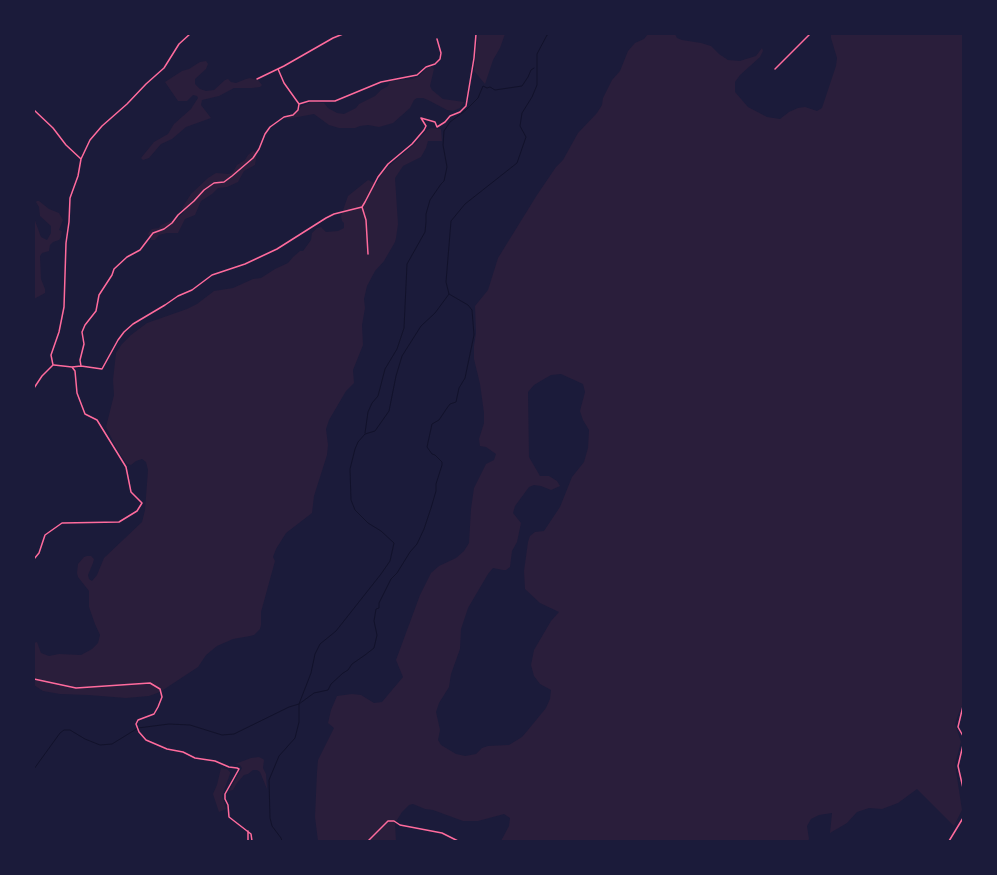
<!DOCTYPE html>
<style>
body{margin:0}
#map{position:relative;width:997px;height:875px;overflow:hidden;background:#1b1b3a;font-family:"PT Sans Narrow",sans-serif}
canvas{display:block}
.frame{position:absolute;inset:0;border:35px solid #1b1b3a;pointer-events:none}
</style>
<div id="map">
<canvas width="997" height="875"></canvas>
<div class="frame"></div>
</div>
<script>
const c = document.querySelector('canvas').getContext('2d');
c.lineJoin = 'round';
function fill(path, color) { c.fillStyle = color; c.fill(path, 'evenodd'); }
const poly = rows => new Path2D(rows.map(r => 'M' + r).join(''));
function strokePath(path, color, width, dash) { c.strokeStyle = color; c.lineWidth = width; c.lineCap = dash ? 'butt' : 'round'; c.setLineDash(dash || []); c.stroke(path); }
fill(poly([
 [478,34,505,34,500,48,493,60,485,84,474,71],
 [648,34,675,34,677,38,682,40,701,43,711,46,719,54,728,60,740,61,746,59,756,56,762,48,763,51,760,57,740,75,735,82,735,92,748,107,767,117,780,119,789,112,798,108,805,107,817,111,822,108,836,66,837,58,831,38,831,34,963,34,963,704,958,715,955,724,961,742,955,764,962,810,954,826,917,789,898,803,882,809,869,808,857,812,847,823,830,833,832,813,819,815,811,819,807,826,809,839,808,841,501,841,509,826,510,818,504,814,478,821,463,821,433,810,425,809,413,804,409,805,402,812,395,823,396,841,318,841,315,817,317,772,318,760,334,728,328,723,331,710,337,696,352,694,361,695,374,703,382,702,403,677,396,660,420,595,431,573,439,566,456,558,464,551,469,543,471,509,474,488,486,464,494,460,496,454,486,447,480,446,479,439,484,423,484,413,480,384,474,359,474,346,476,333,475,306,488,290,498,258,537,195,556,167,563,160,578,133,597,113,602,105,603,98,612,80,620,71,628,51,635,43,644,39],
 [561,374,583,384,585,392,580,411,583,420,589,430,588,448,584,462,572,477,560,507,544,531,535,532,530,536,528,542,524,571,525,589,540,603,559,612,551,621,534,650,531,665,534,676,540,684,551,690,550,699,546,708,528,730,522,737,509,745,488,746,482,748,476,754,465,756,456,754,441,745,438,740,440,730,436,712,439,703,449,687,451,674,460,649,461,629,468,608,488,574,493,568,503,570,506,570,510,567,512,551,517,542,521,523,513,513,515,506,529,487,534,485,541,486,551,490,560,486,557,481,549,476,540,476,529,457,528,392,534,385,544,379,551,375],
 [206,61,208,64,206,69,195,79,195,84,200,89,206,91,214,90,225,80,228,79,231,82,236,83,246,79,250,78,258,80,262,85,260,87,252,88,234,88,219,96,202,100,201,105,211,118,186,127,172,139,161,144,149,158,143,160,141,158,154,142,168,134,174,124,191,109,198,98,197,96,193,95,187,101,178,101,165,82,182,71,189,69,200,62],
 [432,67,434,69,430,86,432,90,443,99,464,102,460,108,453,111,447,110,428,100,423,98,417,98,414,100,410,108,393,123,379,127,368,125,360,126,355,128,339,128,329,125,314,114,287,119,287,117,293,116,302,106,311,102,324,103,328,108,337,113,344,114,356,108,359,104,375,96,381,90,388,86,390,81,412,79,418,77,427,68],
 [431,128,441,129,442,141,428,141,426,148,421,157,403,166,395,178,398,224,396,238,395,242,384,261,375,271,367,286,364,299,365,308,362,325,363,345,353,370,354,383,346,391,329,420,326,429,328,445,327,455,314,496,312,513,286,533,276,549,273,557,275,561,261,612,261,625,260,629,254,635,250,636,233,639,217,646,206,655,198,667,160,692,149,696,126,698,88,695,60,694,43,691,34,685,34,643,37,642,41,653,49,656,59,654,81,655,92,649,98,643,100,635,95,624,89,607,89,591,78,577,77,573,78,564,84,557,87,556,91,556,94,559,93,563,88,575,89,579,92,581,97,575,104,558,142,522,145,510,148,470,146,462,142,459,136,461,131,465,127,464,117,449,106,427,114,395,113,380,116,353,122,344,131,335,147,323,187,309,197,304,214,291,233,288,253,279,261,278,275,269,288,263,293,257,300,251,303,251,311,240,312,233,317,228,321,227,326,232,338,231,344,228,344,223,342,221,341,216,348,196,368,180,377,184,383,172,389,166,416,143,427,130],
 [253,151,257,153,255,165,244,171,238,182,227,187,218,188,212,194,201,201,195,215,185,219,178,233,167,233,159,235,155,240,151,240,148,234,149,232,152,229,159,228,161,225,171,221,175,221,184,212,182,208,191,194,208,178,216,173,229,174,233,172,237,165,245,160,248,155],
 [37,201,39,201,49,209,59,213,63,220,59,230,62,231,61,237,59,240,53,242,50,245,49,251,42,253,40,256,41,279,45,289,45,293,34,299,34,218,41,237,47,240,51,233,51,226,40,216,39,207,36,202],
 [259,757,263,759,264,760,263,768,266,774,267,789,260,772,257,770,253,770,248,774,244,775,237,783,233,790,229,791,242,768,240,765,235,764,251,758],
 [221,768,227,769,230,772,230,774,222,796,226,809,219,812,213,794,217,785]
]), '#2a1e3b');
strokePath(poly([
 [365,433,368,412,372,403,378,396,385,369,397,349,404,328,407,264,425,232,426,222,426,214,430,200,441,184,444,181,447,167,443,145,444,131,450,122,466,110,478,98,483,86,487,88,490,87,495,90,522,86,528,77,531,70,534,68],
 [34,769,60,733,64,730,70,730,85,739,100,745,112,744,138,728,169,724,190,725,222,735,234,734,289,707,299,704,311,673,315,654,320,644,336,631,381,574,390,561,394,543,381,531,368,523,355,510,351,500,350,469,355,449,358,442,365,434,375,431,389,411,396,376,402,356,421,326,435,313,449,294,446,282,451,221,465,204,517,163,526,137,520,126,522,113,532,97,537,85,537,54,547,35,550,34],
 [282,841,281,838,272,826,270,818,269,780,279,756,295,738,299,722,299,704,314,693,328,690,331,684,343,673,348,670,352,664,365,655,374,648,377,635,374,621,376,609,379,608,379,603,391,579,397,573,410,552,417,544,424,529,431,508,436,491,436,484,442,465,442,462,435,455,432,454,427,447,432,424,439,420,447,408,450,404,456,402,459,388,465,378,474,335,472,310,468,305,449,294]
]), '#12122b', 1);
strokePath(poly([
 [775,69,810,34],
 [257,79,284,66,333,38,343,34],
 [299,104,309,101,335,101,381,82,417,75,426,67,435,64,440,59,441,53,437,39],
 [34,110,53,128,66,145,81,159],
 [368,254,366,220,362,207,365,202,378,177,388,164,412,144,424,130,426,126,421,118,435,122,437,127,445,122,450,116,460,112,466,106,474,58,476,34],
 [54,365,72,367,81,366,102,369,118,340,124,332,133,324,165,305,178,296,192,290,212,275,245,264,277,249,326,218,334,214,362,207],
 [81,366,80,360,84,344,82,332,85,325,96,311,99,295,112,275,114,269,127,257,140,250,153,233,164,229,172,223,178,215,194,201,204,190,214,183,224,182,232,176,253,158,259,149,265,134,270,127,284,117,293,115,298,110,299,104,284,83,278,69],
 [34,388,42,376,53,365,51,355,59,332,64,307,66,243,69,222,70,198,78,176,81,159,90,140,102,126,127,104,146,84,164,68,179,44,190,34],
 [34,559,39,553,45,535,62,523,119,522,137,511,142,503,131,492,126,467,97,420,85,414,77,393,75,371,72,367],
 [34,679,76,688,150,683,160,689,162,697,158,707,154,714,138,720,136,724,139,732,146,740,167,749,183,752,195,758,215,761,229,767,237,768,239,769,225,794,225,799,228,805,229,817,251,834,252,841],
 [963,706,958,727,963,736],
 [963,745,958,766,963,788],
 [248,841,248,831],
 [368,841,388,821,394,821,400,825,442,833,458,841],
 [949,841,963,818]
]), '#ff6b9d', 1.5);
</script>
